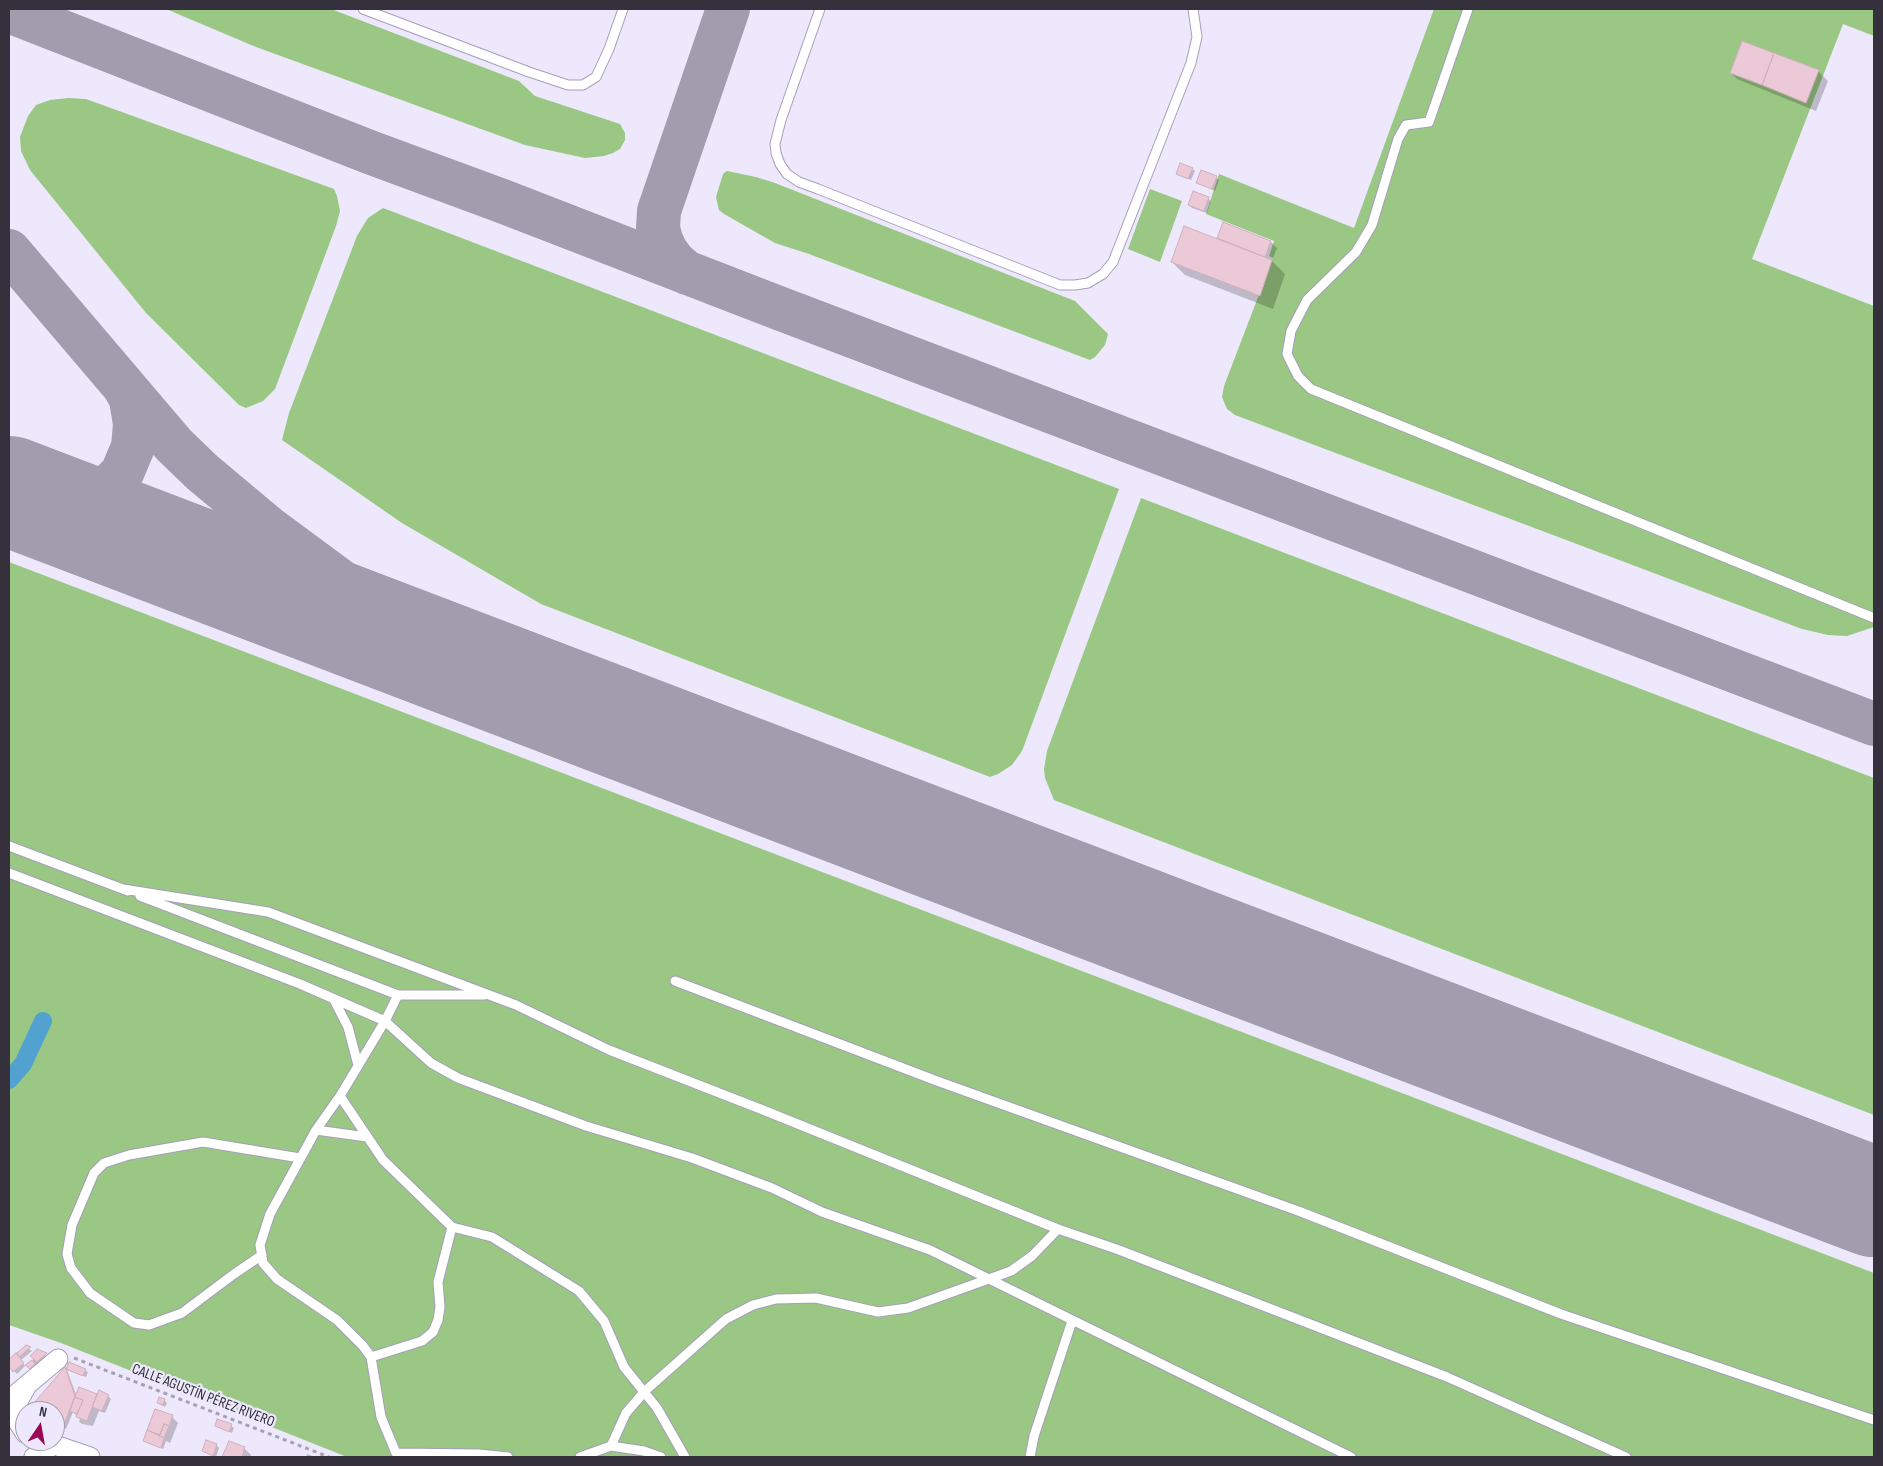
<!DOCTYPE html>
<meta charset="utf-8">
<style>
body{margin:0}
#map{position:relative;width:1883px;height:1466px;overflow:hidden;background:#ede8fb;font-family:"Sofia Sans Condensed",sans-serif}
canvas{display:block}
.frame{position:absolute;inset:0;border:10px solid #34313d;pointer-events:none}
.north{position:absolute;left:15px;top:1401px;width:50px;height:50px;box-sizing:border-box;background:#ede8fb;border:1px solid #a39faf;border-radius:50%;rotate:12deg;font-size:14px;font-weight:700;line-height:20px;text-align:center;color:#34313d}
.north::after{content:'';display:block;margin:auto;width:18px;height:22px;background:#9c0653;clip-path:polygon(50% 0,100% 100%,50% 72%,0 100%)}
</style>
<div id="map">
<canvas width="1883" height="1466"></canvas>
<div class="frame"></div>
<div class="north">N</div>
</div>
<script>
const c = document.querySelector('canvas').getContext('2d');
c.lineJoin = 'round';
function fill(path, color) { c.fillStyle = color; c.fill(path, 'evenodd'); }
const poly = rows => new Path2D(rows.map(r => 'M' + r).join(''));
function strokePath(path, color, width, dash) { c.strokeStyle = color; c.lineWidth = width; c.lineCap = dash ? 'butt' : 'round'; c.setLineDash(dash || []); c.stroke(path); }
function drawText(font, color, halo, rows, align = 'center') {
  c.font = font + ' "Sofia Sans Condensed",sans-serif'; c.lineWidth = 4.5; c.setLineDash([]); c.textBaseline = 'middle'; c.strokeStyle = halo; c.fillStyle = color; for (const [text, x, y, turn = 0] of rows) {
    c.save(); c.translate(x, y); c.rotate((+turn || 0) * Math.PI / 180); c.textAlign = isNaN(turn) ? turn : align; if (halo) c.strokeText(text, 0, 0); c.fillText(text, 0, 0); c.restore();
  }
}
fill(poly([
 [166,9,331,9,519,81,535,96,620,124,625,133,625,140,620,149,613,153,604,156,585,158,525,145,256,47],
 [1434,9,1874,9,1874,36,1843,24,1752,259,1874,306,1874,627,1847,636,1828,635,1802,629,1235,415,1227,409,1222,397,1224,386,1273,258,1269,256,1274,241,1206,214,1219,174,1354,228],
 [68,98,86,99,334,189,337,196,340,211,336,226,275,389,263,401,246,408,239,405,146,313,30,170,21,151,20,137,28,116,36,105,50,100],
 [727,171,756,177,775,183,1075,301,1108,334,1105,345,1095,357,1090,360,809,254,775,243,724,214,719,210,716,197,723,174],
 [1150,189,1182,201,1160,262,1128,249],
 [383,208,1119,489,1025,743,1022,751,1012,765,998,774,990,777,541,604,402,523,282,440,289,413,357,236,368,218],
 [1141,498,1874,778,1874,1115,1054,800,1045,778,1044,769,1047,751],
 [9,562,1874,1273,1874,1457,347,1457,61,1343,9,1325]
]), '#9ac783');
fill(poly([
 [1818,71,1828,81,1816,111,1737,79,1731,73],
 [1192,169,1195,171,1191,180,1178,174],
 [1216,177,1219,180,1215,191,1198,183],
 [1208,198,1211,201,1207,213,1192,208,1189,205],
 [1224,224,1271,242,1277,248,1272,261,1285,274,1273,309,1185,275,1172,262,1222,242,1218,238],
 [25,1346,32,1351,21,1360,25,1366,17,1374,9,1365,9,1360],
 [38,1351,48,1357,33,1371,27,1365,35,1358],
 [70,1364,88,1372,86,1377,67,1370,77,1397,96,1395,108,1396,111,1399,105,1413,99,1411,93,1426,82,1424,79,1422,80,1419,73,1412,66,1429,55,1425,55,1411,29,1411],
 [164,1400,167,1403,165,1407,158,1403],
 [156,1410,172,1417,178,1423,170,1443,166,1441,163,1449,147,1443,144,1441],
 [216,1425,231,1426,234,1428,232,1433],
 [229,1443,245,1449,251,1455,250,1457,224,1457],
 [216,1445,219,1448,216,1457,204,1451],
 [307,1454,315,1457,306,1457]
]), '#0003');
strokePath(poly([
 [9,1080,23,1064,43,1021]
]), '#51a2d1', 18);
strokePath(poly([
 [9,11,372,153,502,201,776,307,1874,724],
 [9,251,174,445,202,472,270,529,358,594,428,637,510,677,591,713],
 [687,273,674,262,666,251,661,240,658,228,659,211,728,9],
 [9,491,49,504,65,506,90,500,102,494,122,473,133,447,135,424,131,399,125,388]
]), '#a29dae', 44);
strokePath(poly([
 [9,491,1874,1202]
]), '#a29dae', 110);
const building = poly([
 [1742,41,1774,53,1762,85,1730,73,1742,41],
 [1774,53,1819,70,1806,103,1762,85,1774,53],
 [1180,163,1193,168,1188,179,1176,174,1180,163],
 [1201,170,1217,176,1212,189,1196,183,1201,170],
 [1193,191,1209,197,1204,211,1188,205,1193,191],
 [1223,222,1271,241,1265,257,1217,238,1223,222],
 [1184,226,1272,260,1260,296,1171,262,1184,226],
 [26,1345,31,1347,19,1357,17,1353,26,1345],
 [37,1349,47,1353,37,1362,30,1356,37,1349],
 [16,1353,24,1363,13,1372,9,1367,9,1359,16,1353],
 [32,1360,35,1364,30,1369,25,1365,32,1360],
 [69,1362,86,1369,83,1376,66,1369,69,1362],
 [65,1367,75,1396,63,1427,55,1424,55,1411,27,1411,65,1367],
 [79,1387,97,1394,87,1421,76,1417,83,1400,75,1397,79,1387],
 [99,1390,109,1395,102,1411,92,1407,99,1390],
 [75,1397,83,1400,77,1414,70,1411,75,1397],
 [159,1397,165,1399,163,1405,157,1403,159,1397],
 [155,1409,173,1415,169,1426,164,1424,160,1435,147,1430,155,1409],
 [217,1419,232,1424,229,1432,215,1426,217,1419],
 [164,1424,169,1426,164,1438,159,1436,164,1424],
 [147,1430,164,1438,161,1448,143,1441,147,1430],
 [206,1440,217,1444,213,1456,202,1451,206,1440],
 [229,1441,245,1447,242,1457,222,1457,229,1441]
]);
fill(building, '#ebc9d6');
strokePath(building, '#d1afbd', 1);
const service = poly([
 [363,9,529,72,568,85,583,85,596,77,609,49,623,9],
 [820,9,781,120,775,144,776,153,780,164,787,174,799,182,818,189,1060,285,1075,285,1088,283,1103,274,1113,262,1191,63,1197,37,1193,9],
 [1468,9,1429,122,1406,125,1398,139,1372,225,1356,252,1307,300,1291,331,1287,354,1298,376,1311,389,1874,618],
 [9,846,128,891],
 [9,873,300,984,385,1021,431,1063,458,1078,586,1126,692,1158,772,1188,822,1212,930,1250,1351,1457],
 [123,889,268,912,516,1005,609,1050,763,1110,1058,1229],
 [140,896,398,995],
 [675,981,937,1081,1301,1212,1561,1314,1874,1420],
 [484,995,398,995,385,1021,340,1096,316,1130,270,1214,260,1245,263,1263,277,1279,337,1320,363,1346,371,1357,381,1417,396,1453,479,1454,508,1457],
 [333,998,348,1027,358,1065],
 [340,1096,383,1160,452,1227,492,1237,579,1291,604,1321,624,1367,657,1408,685,1457],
 [316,1130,367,1137],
 [262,1255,234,1274,182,1313,149,1325,134,1323,90,1293,71,1268,67,1254,72,1225,94,1173,104,1163,129,1155,203,1142,300,1158],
 [371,1357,422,1341,433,1332,438,1320,440,1307,438,1282,452,1227],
 [611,1446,626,1413,645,1391,726,1319,753,1305,776,1299,816,1298,878,1312,908,1308,1011,1271,1032,1256,1058,1229,1119,1250,1447,1377,1626,1457],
 [580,1457,611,1446,644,1451,661,1457],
 [1030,1457,1034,1436,1072,1321]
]);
const minor = poly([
 [9,1400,58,1359],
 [25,1433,15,1417,16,1405,26,1387],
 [43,1441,90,1457],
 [34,1457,55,1444]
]);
strokePath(service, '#a69ebb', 11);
strokePath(minor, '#a69ebb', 21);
strokePath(poly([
 [74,1358,329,1457]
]), '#a6a2b2', 3, [4, 4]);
strokePath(service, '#fff', 9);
strokePath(minor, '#fff', 19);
drawText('15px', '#34313d', '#ede8fb', [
 ["CALLE AGUSTÍN PÉREZ RIVERO",203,1396,21]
]);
</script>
